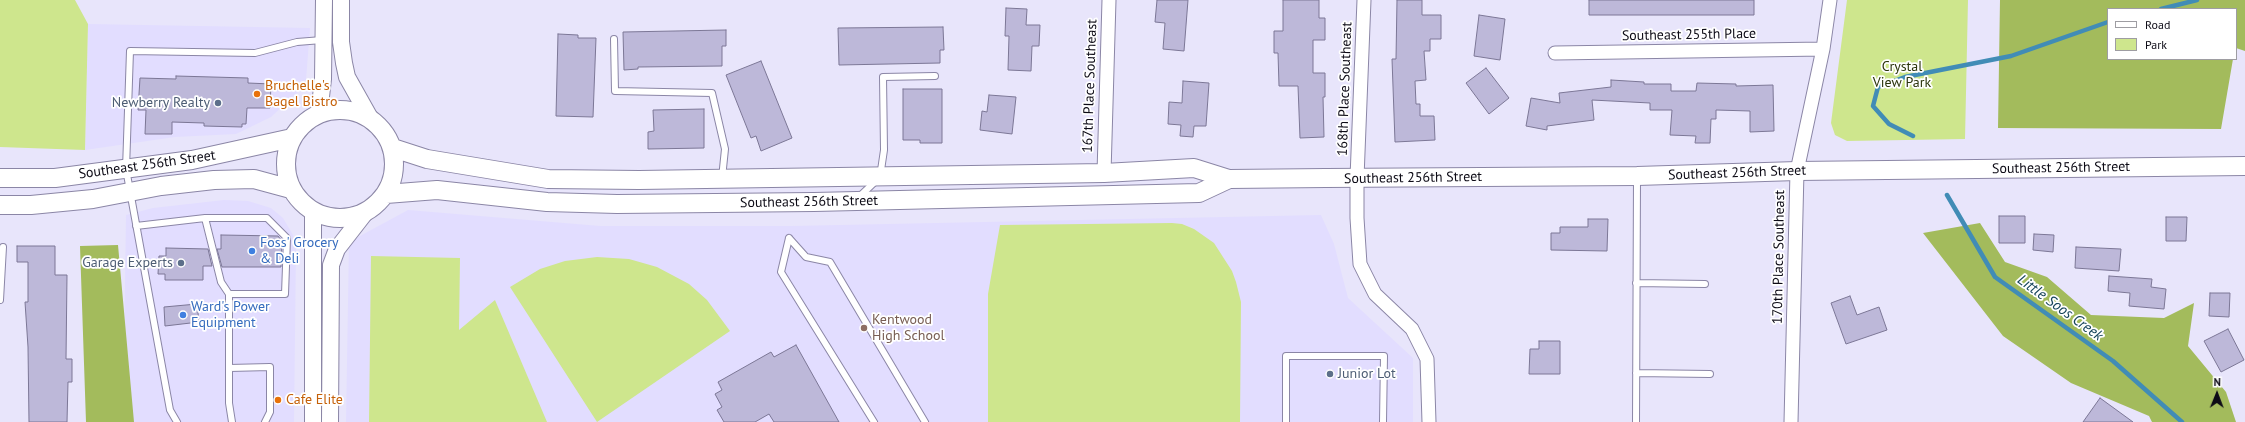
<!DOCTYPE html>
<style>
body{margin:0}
#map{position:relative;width:2245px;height:422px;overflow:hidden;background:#e8e5fb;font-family:"PT Sans",sans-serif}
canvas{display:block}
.legend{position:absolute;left:2107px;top:8px;width:130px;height:52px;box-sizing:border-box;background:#fff;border:1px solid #9e9da2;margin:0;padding:5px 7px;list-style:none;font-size:12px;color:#0d0b16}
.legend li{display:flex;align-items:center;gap:8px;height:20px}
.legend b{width:20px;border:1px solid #9e9da2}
.north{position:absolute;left:2197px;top:374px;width:40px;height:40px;-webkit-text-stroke:3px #fff;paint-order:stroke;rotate:1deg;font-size:11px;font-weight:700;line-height:16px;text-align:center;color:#0d0b16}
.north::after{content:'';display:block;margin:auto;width:14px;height:18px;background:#0d0b16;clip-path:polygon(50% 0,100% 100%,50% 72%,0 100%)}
</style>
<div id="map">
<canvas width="2245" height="422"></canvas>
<ul class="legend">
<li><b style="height:5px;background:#fff"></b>Road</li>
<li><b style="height:11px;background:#cee68d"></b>Park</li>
</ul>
<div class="north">N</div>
</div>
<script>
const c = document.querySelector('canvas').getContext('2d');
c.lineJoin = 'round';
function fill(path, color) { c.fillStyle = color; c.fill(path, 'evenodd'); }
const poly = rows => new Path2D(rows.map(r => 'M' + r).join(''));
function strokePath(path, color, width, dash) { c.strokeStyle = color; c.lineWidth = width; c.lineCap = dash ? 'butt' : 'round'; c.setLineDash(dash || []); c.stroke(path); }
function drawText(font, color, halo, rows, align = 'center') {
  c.font = font + ' "PT Sans",sans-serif'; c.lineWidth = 3.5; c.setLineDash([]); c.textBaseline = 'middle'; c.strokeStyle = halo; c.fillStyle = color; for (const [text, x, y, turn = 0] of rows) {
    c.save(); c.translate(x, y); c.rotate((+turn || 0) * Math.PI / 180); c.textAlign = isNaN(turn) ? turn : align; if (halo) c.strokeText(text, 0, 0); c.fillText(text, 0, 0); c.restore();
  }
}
fill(poly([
 [88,24,310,28,306,80,299,91,271,117,236,134,175,137,85,150],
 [224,200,248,201,271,208,283,218,293,235,296,247,294,422,123,422,126,215,153,208],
 [408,210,600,226,792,226,1321,215,1334,244,1348,298,1413,358,1413,422,346,422,349,242]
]), '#e2ddff');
fill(poly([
 [0,0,75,0,88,24,85,150,0,147],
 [1847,0,1968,0,1965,139,1847,141,1835,135,1831,123],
 [1172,223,1182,224,1194,229,1214,243,1232,271,1236,282,1241,302,1240,422,988,422,988,294,1000,225],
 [371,256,460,258,459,330,495,300,547,422,369,422],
 [597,257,629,259,657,267,689,284,707,300,730,331,597,422,510,287,540,269,565,261]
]), '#cee68d');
fill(poly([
 [2000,0,2245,0,2245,51,2236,48,2236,9,2108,9,2108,59,2233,59,2221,129,1998,128],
 [1980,223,2005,262,2047,277,2091,315,2164,318,2194,303,2188,346,2226,392,2236,422,2152,422,2149,416,2071,383,2003,336,1923,233],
 [118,245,134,422,86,422,80,246]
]), '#a3bb5c');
strokePath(poly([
 [2161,9,2197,0],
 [1913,136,1889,124,1873,106,1878,87,1905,77,2011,56,2108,22],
 [1947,195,1995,277,2113,361,2182,422]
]), '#418cb6', 4.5);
const building = poly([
 [1157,0,1188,0,1184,51,1163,49,1165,23,1155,22,1157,0],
 [1283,0,1319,0,1319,18,1325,18,1325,40,1313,40,1313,73,1325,73,1325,97,1323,97,1324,137,1300,138,1298,86,1279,86,1278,53,1274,53,1274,31,1283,31,1283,0],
 [1397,0,1422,0,1422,15,1441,15,1441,39,1430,39,1430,51,1424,51,1426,80,1415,81,1416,104,1420,104,1420,116,1434,116,1435,140,1395,142,1392,59,1396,59,1397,0],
 [1589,0,1754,0,1754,15,1589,15,1589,0],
 [1006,8,1027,9,1026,25,1040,25,1039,46,1032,46,1031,71,1008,70,1009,36,1005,36,1006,8],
 [1479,15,1505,19,1500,60,1474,56,1479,15],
 [943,27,944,50,940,50,940,63,839,65,838,28,943,27],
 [726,30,726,46,722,46,722,66,638,67,638,69,624,70,623,32,726,30],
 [558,34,578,35,578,38,596,38,593,117,556,116,558,34],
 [761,61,792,138,761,151,756,136,751,138,726,75,761,61],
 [1486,68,1509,98,1489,114,1466,83,1486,68],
 [176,76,248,78,248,83,271,84,270,108,247,108,246,124,242,124,242,127,204,126,204,123,172,122,172,134,145,134,146,110,138,110,140,78,176,79,176,76],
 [1611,80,1644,82,1644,84,1671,84,1671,91,1696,91,1697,83,1736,84,1736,86,1773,85,1774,131,1750,132,1750,111,1716,110,1716,119,1711,119,1710,143,1695,143,1696,136,1670,135,1672,110,1650,110,1650,103,1592,100,1594,120,1547,126,1547,130,1526,126,1531,98,1560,103,1559,93,1611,87,1611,80],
 [1183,81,1209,83,1206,126,1194,126,1193,137,1180,136,1181,125,1168,124,1169,102,1182,103,1183,81],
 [903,89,942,89,942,143,920,143,920,140,903,140,903,89],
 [989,95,1016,97,1012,134,980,130,982,111,987,112,989,95],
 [704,109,704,148,648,149,648,132,654,131,653,110,704,109],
 [1999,216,2025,216,2025,243,1999,243,1999,216],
 [2166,217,2187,217,2186,241,2166,241,2166,217],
 [1588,219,1608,219,1607,251,1551,250,1551,233,1560,233,1560,227,1588,227,1588,219],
 [2034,234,2054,235,2053,252,2033,250,2034,234],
 [221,235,278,236,282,241,281,267,222,267,217,249,221,249,221,235],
 [17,246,55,246,55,275,67,275,66,359,72,359,72,382,68,382,67,422,29,422,28,347,25,302,28,302,28,262,17,262,17,246],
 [2076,247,2121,249,2119,271,2075,268,2076,247],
 [166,248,208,249,212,266,203,266,203,280,165,280,165,274,158,274,159,256,166,256,166,248],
 [2109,276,2152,279,2151,287,2166,289,2164,309,2129,306,2130,293,2108,291,2109,276],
 [2210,293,2230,293,2229,317,2209,316,2210,293],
 [1850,296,1857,315,1879,307,1887,330,1846,344,1831,303,1850,296],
 [197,304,199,322,165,326,164,307,197,304],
 [2228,329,2244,360,2221,372,2204,341,2228,329],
 [1539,341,1560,341,1560,374,1529,374,1530,349,1539,349,1539,341],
 [796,345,839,422,774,422,769,414,755,422,724,422,717,410,722,407,715,394,722,390,718,382,771,352,774,357,796,345],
 [2100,398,2133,422,2083,422,2100,398]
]);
fill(building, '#bdb8d9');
strokePath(building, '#7c7796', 1);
const service = poly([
 [614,39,615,91,712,93,725,149,722,178],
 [860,196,880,177,884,150,883,77,935,76],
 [205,218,267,218,287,238,285,294,229,294],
 [136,226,205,218,221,282,229,294,229,403,232,422],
 [789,238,806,257,830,262,925,422],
 [789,238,781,272,874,422],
 [1636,283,1705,284],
 [0,300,3,247],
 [229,368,270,367,270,412,265,422],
 [1636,373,1710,374],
 [177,422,170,410,126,169,130,51,255,53,297,42,322,40],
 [1286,422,1286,356,1384,356,1383,422],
 [1636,422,1637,178]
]);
const minor = poly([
 [1364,0,1357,178,1357,218,1360,264,1375,294,1412,329,1427,359,1429,422],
 [1555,53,1823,49],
 [1104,173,1109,0],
 [1791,422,1797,171,1823,49,1830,0]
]);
const tertiary = poly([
 [341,0,341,42,344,63,347,77,370,118],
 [319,114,323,79,324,0],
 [313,422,313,212],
 [330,422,331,265,337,249,365,213]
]);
const secondary = poly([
 '286 164a54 54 0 1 1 108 0a54 54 0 1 1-108 0Z',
 [393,148,427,159,548,179,639,180,1104,173,1194,168,1229,179,1326,178,1637,176,1797,171,2245,166],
 [0,178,55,178,192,160,292,138],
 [386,194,437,190,547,202,617,204,814,202,1199,193,1229,179],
 [0,205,31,205,93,199,161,186,214,180,254,179,291,189]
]);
strokePath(service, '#8b86a6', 8);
strokePath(minor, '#8b86a6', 15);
strokePath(tertiary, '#8b86a6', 18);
strokePath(secondary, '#8b86a6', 20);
strokePath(service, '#fff', 6);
strokePath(minor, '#fff', 13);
strokePath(tertiary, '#fff', 16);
strokePath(secondary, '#fff', 18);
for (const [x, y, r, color] of [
 [257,94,4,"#e8710a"],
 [218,103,4,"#5c6f8a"],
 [252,251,4,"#3f7fe0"],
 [181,263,4,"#5c6f8a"],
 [183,315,4,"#3f7fe0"],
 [864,328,4,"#8d6e63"],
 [1330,374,4,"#5c6f8a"],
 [278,400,4,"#e8710a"]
]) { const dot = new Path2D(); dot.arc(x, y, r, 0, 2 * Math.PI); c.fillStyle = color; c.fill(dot); strokePath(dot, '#fff', 1.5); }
drawText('14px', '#0d0b16', '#fff', [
 ["Southeast 255th Place",1689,35,-1],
 ["167th Place Southeast",1090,86,-88],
 ["168th Place Southeast",1345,89,-88],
 ["Southeast 256th Street",147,165,-8],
 ["Southeast 256th Street",2061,168,-1],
 ["Southeast 256th Street",1737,173,-2],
 ["Southeast 256th Street",1413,178,-1],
 ["Southeast 256th Street",809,202,-1],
 ["170th Place Southeast",1779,257,-89]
]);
drawText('14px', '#2c350d', '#fff', [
 ["Crystal",1902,67],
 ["View Park",1902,83]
]);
drawText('14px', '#c56008', '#fff', [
 ["Bruchelle's",265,86],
 ["Bagel Bistro",265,102],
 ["Cafe Elite",286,400]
], 'left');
drawText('14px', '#4e5e75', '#fff', [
 ["Newberry Realty",210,103],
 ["Garage Experts",173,263],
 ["Junior Lot",1338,374,"left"]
], 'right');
drawText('14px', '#366cbe', '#fff', [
 ["Foss' Grocery",260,243],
 ["& Deli",260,259],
 ["Ward's Power",191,307],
 ["Equipment",191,323]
], 'left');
drawText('14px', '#785e54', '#fff', [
 ["Kentwood",872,320],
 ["High School",872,336]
], 'left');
drawText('italic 15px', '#16445a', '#fff', [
 ["Little Soos Creek",2060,308,36]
]);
</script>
